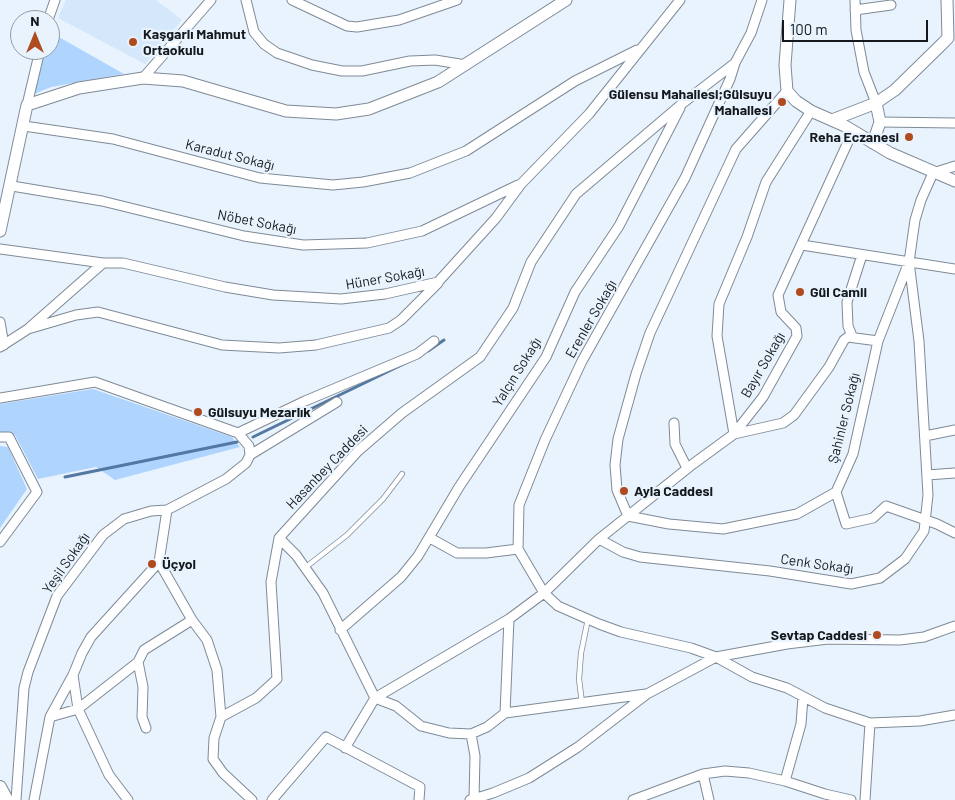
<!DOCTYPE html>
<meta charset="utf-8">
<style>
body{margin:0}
#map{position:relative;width:955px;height:800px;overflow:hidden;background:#e8f3fe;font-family:Barlow,sans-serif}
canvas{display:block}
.north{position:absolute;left:10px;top:10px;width:50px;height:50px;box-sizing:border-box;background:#e8f3fe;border:1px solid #949ca4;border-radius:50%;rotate:0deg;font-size:14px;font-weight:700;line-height:20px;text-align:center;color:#15191e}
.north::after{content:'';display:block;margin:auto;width:18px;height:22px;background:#b04a1f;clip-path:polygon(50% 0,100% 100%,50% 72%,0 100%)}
.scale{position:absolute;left:782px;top:20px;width:146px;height:22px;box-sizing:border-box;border:2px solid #15191e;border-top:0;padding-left:6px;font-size:15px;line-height:18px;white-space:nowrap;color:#15191e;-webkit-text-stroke:4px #e8f3fe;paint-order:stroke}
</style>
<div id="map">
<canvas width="955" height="800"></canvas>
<div class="north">N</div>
<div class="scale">100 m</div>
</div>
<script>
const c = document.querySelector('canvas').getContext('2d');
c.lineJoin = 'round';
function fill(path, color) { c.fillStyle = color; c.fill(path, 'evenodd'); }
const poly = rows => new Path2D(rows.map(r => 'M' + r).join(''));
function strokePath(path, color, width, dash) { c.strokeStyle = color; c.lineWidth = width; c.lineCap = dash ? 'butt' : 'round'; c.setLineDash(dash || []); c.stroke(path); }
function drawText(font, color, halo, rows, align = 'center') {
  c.font = font + ' Barlow,sans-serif'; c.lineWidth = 4.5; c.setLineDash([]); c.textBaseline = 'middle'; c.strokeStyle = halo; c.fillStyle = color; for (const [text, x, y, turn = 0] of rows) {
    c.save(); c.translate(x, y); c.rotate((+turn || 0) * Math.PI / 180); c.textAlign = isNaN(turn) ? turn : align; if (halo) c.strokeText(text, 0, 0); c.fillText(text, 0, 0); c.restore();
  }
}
fill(poly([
 [66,0,156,0,182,20,145,64,58,18]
]), '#d5e7fb');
fill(poly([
 [50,32,124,74,51,87,34,94,35,76,44,50,50,50],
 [93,389,232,437,240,447,115,480,96,467,38,479,15,435,0,433,0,404],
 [0,446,8,447,27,489,0,528]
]), '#afd5ff');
strokePath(poly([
 [428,351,444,340],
 [253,437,418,357],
 [65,477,237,442]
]), '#5378a2', 3);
const service = poly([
 [306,567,347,535,383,499,402,474],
 [582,703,579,679,581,653,588,619]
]);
const minor = poly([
 [246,0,254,32,264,44,277,53,312,65,342,71,362,71,410,61,435,60,466,65],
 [292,0,347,26,357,27,399,20,457,0],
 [855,0,856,30,864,72,876,103],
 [855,10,891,5],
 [48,20,55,0],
 [735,63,730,79,685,178,582,361,545,440,519,505,518,549,544,593,558,606,599,624,621,632,691,648,716,657,752,677,787,688,825,708,870,723,920,721,955,715],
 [143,78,211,0],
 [27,105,40,50],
 [880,122,955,123],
 [24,126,113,139,260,178,333,185,363,182,410,173,466,151,575,81,637,50],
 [12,186,102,201,244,236,303,245,367,243,422,231,518,185],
 [802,245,955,269],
 [0,249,103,263,123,263,225,287,273,295,341,299,385,294,438,282,496,218,521,184,589,114,680,0],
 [0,322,4,345],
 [28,329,76,315,98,312,222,345,279,348,316,345,389,328,401,320,438,283],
 [852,336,848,326,847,302,862,255],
 [0,347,28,329,103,263],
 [0,398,95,382,238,433,305,401,417,354,434,341],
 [674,423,675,444,687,468],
 [734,434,717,336,719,304,747,237,766,182,811,111],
 [734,434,783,423,794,415,829,367,844,340,848,337,878,341],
 [925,436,955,430],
 [0,437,9,437,37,492,0,542],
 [250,455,337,402],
 [927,475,955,473],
 [836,492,846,524,873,518,886,506,937,524,955,533],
 [167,510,159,562,192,620,207,640,217,670,221,717,214,738,213,759,223,773,252,800],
 [628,516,669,524,723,529,797,514,836,492,853,454,878,341,909,262,915,220,921,200,933,173,955,166],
 [628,516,617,490,615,465,618,439,636,374,650,333,736,149,787,91],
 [279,538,296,555,323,593,375,698,396,706,421,726,449,733,471,734,487,727,505,713,646,694],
 [430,538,457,553,486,553,518,549],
 [599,539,623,552,640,557,770,571,851,584,880,578,905,559,924,531,928,495,919,341,909,262],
 [340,630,401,577,418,556,459,487,546,357,575,292,619,226,680,108],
 [138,662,143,687,142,717,146,728],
 [505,713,509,619],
 [50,717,73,675],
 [221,717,256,698,277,679,271,582,279,538,358,451,402,413,480,357,513,308,531,262,576,194,683,103,735,63,751,33,762,0],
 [471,734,475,756,474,799],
 [345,748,375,698,509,619,544,593,599,539,693,464,734,434,763,397,797,336,796,328,781,312,778,295,853,131],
 [703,774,709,800],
 [785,781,801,724,803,697],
 [16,800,24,688,28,672,57,596,103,535,124,519,151,511,167,510,226,479,246,463,250,455,249,446,238,433],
 [34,800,50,717,78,709,73,675,82,653,91,637,159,562],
 [128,800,109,775,78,709,138,662,144,650,192,620],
 [272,800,326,737,420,787,419,800],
 [470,800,493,793,529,778,578,747,647,694,716,657,787,644,828,639,900,640,924,637,955,626],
 [633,800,703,774,725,771,749,773,785,781,825,794,851,800],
 [865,800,870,723]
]);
const tertiary = poly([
 [790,0,785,65,787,91,796,101,811,111,845,126,890,153,955,181],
 [832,120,876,103,895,90,940,46,948,38,947,0],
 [873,143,880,122,876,103],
 [0,231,27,105,79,88,143,78,183,81,286,111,336,114,369,109,438,82,566,0]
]);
const secondary = poly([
 [0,787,7,800]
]);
strokePath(service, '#7f8a97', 6);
strokePath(minor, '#7f8a97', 11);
strokePath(tertiary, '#7f8a97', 13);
strokePath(secondary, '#7f8a97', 14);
strokePath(service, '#fff', 4.5);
strokePath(minor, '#fff', 9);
strokePath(tertiary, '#fff', 11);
strokePath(secondary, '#fff', 12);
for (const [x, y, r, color] of [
 [133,42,5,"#b04a1f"],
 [782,102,5,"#b04a1f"],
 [909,137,5,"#b04a1f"],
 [800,292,5,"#b04a1f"],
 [198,412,5,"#b04a1f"],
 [624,491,5,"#b04a1f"],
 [152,564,5,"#b04a1f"],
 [877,635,5,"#b04a1f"]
]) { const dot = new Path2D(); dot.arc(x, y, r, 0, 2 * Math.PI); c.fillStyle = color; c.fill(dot); strokePath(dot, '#e8f3fe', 2); }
drawText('bold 14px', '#15191e', '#e8f3fe', [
 ["Kaşgarlı Mahmut",143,34],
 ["Ortaokulu",143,50],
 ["Gülensu Mahallesi;Gülsuyu",772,94,"right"],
 ["Mahallesi",772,110,"right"],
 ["Reha Eczanesi",899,137,"right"],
 ["Gül Camii",810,292],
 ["Gülsuyu Mezarlık",208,412],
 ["Ayla Caddesi",634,491],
 ["Üçyol",162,564],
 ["Sevtap Caddesi",867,635,"right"]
], 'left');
drawText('14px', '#15191e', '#e8f3fe', [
 ["Karadut Sokağı",230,155,14],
 ["Nöbet Sokağı",257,222,11],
 ["Hüner Sokağı",385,278,-10],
 ["Erenler Sokağı",591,319,-60],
 ["Bayır Sokağı",763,365,-60],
 ["Yalçın Sokağı",517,372,-58],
 ["Şahinler Sokağı",844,418,-76],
 ["Hasanbey Caddesi",327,467,-46],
 ["Yeşil Sokağı",66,563,-55],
 ["Cenk Sokağı",817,564,8]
]);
</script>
